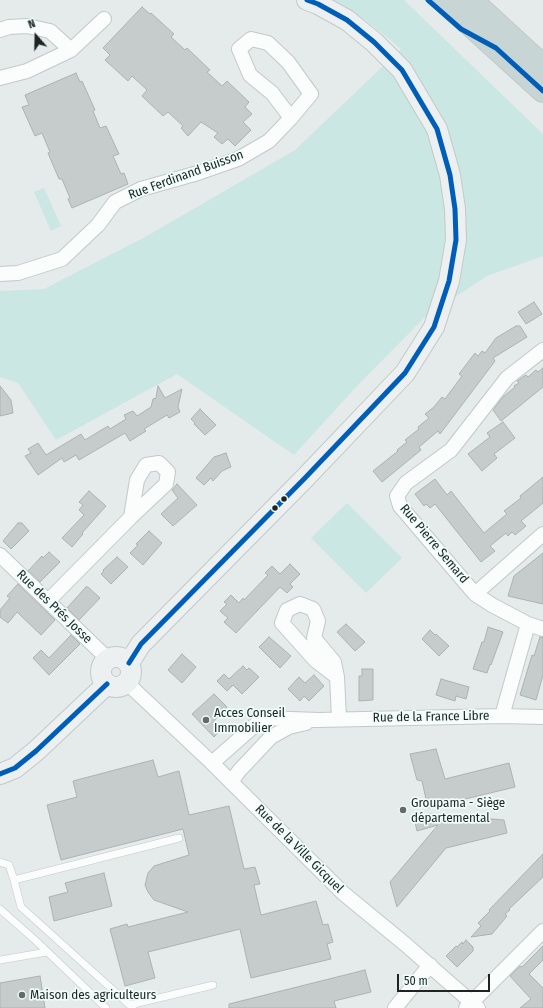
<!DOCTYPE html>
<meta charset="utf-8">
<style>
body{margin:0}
#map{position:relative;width:543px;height:1008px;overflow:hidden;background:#e4ebea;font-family:"Fira Sans Condensed",sans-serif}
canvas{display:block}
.north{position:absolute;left:16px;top:16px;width:40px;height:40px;-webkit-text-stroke:3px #eefcfa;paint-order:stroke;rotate:340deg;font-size:11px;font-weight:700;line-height:16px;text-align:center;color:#1f2423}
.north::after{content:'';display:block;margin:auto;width:14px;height:18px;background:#1f2423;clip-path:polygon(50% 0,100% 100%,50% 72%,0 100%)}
.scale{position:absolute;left:397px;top:974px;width:93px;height:18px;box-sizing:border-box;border:2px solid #1f2423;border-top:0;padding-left:5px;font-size:12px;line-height:14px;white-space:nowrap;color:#1f2423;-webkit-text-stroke:3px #eefcfa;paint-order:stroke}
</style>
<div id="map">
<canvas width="543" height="1008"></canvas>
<div class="north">N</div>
<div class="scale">50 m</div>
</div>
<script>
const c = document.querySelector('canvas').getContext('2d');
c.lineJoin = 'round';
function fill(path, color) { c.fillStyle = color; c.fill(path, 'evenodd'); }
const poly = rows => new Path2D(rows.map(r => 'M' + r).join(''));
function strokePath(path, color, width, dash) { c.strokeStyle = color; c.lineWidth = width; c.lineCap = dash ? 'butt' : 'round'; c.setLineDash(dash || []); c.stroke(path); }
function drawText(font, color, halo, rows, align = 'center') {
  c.font = font + ' "Fira Sans Condensed",sans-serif'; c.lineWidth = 3.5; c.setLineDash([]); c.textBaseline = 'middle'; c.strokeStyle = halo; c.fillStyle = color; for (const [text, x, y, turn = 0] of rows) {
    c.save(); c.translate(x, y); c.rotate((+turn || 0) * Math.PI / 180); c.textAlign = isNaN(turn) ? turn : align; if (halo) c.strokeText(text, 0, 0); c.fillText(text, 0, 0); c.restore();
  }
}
fill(poly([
 [330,0,404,0,543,134,543,256,487,276,426,316,356,387,294,455,177,374,56,440,18,383,0,377,0,291,44,289,147,236,295,150,401,49,367,21],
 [44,188,61,226,51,231,34,192],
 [347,503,402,558,366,593,311,538]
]), '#cae7e3');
const building = poly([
 [142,7,150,14,151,13,174,34,171,37,185,50,187,48,210,70,207,72,222,86,227,81,249,102,245,107,252,114,243,122,251,130,235,146,228,139,222,144,214,137,218,133,201,122,188,136,181,128,183,126,168,112,163,116,142,96,147,90,132,76,128,81,105,60,110,55,103,48,142,7],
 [76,73,80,82,82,81,95,110,93,111,100,128,106,126,119,154,113,156,121,174,124,173,128,184,72,208,68,199,70,198,62,179,59,179,48,153,50,152,42,133,35,136,22,107,29,105,25,95,76,73],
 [534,302,542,314,526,324,518,312,534,302],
 [516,326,520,326,527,337,493,358,495,361,440,434,438,431,419,447,421,450,382,482,373,471,398,451,397,450,407,442,405,440,419,429,418,427,429,418,425,414,434,407,442,397,445,399,462,376,459,374,475,353,478,356,482,351,485,353,496,338,516,326],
 [543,368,543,387,501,421,493,410,503,397,515,387,514,386,519,383,517,381,526,375,528,377,536,370,538,372,543,368],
 [0,386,11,400,13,413,0,416,0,386],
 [158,386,165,398,182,389,178,407,180,412,169,418,167,415,144,429,146,431,130,441,125,433,79,460,76,455,64,462,62,458,38,475,25,456,31,453,28,449,38,443,46,455,81,434,85,440,108,426,110,429,126,419,124,415,133,411,137,416,151,407,153,399,156,398,158,386],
 [200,409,216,425,205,435,194,424,195,423,191,419,200,409],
 [503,422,515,438,494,454,497,458,482,471,468,454,490,437,487,433,503,422],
 [226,453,231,467,222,471,213,481,211,478,204,485,196,478,214,457,226,453],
 [543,477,543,503,521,521,526,526,515,535,512,532,508,536,506,533,490,546,495,551,481,562,435,504,430,508,426,504,424,506,415,494,435,479,447,495,451,491,484,533,507,514,504,511,521,498,520,496,543,477],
 [177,484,197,505,173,526,161,514,178,498,172,490,177,484],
 [89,491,106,506,82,533,83,534,72,547,62,538,84,515,79,510,83,505,79,502,89,491],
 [18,523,22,523,29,531,11,549,3,541,18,523],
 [149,531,162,543,143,565,130,553,138,545,136,544,149,531],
 [49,552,60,562,40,582,28,571,42,556,43,558,49,552],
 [543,553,543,604,508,596,514,576,543,553],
 [117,557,128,567,111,584,101,574,104,571,103,570,117,557],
 [290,564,300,574,290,584,293,587,287,593,280,587,236,633,224,622,228,618,220,611,227,604,224,602,231,595,239,603,243,598,244,600,268,575,265,573,272,566,280,574,290,564],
 [18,584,55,620,41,635,17,612,8,623,0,617,0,610,10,598,7,596,18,584],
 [86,587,88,587,100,598,79,620,67,608,86,587],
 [346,624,365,642,355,651,337,632,346,624],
 [488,627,503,632,491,665,490,664,487,673,473,669,482,642,484,642,488,627],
 [430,630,435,635,436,634,449,646,439,656,422,639,430,630],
 [71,635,80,644,49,675,33,658,41,650,49,658,71,635],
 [269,637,291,656,280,668,259,647,269,637],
 [540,637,543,637,543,675,536,700,520,695,532,655,534,656,540,637],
 [182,654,196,667,182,683,168,670,182,654],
 [243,666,247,670,249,668,259,677,242,694,233,685,227,691,217,681,224,674,229,679,243,666],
 [362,669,373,669,373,700,359,701,359,676,362,676,362,669],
 [314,675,324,686,309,701,304,696,300,701,288,689,299,677,305,683,314,675],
 [441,679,469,687,466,699,456,696,455,701,436,695,441,679],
 [214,694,227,707,213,722,221,730,214,737,192,714,214,694],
 [436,749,445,779,509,763,515,787,428,808,422,781,417,780,410,754,436,749],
 [153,760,158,777,179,771,189,815,229,806,244,869,255,867,260,884,254,885,261,915,316,901,323,925,328,924,333,942,327,944,331,959,251,978,240,929,148,952,155,978,125,986,110,929,127,924,128,927,188,912,154,900,148,892,145,885,148,873,154,866,189,855,183,829,61,860,47,805,77,797,73,781,153,760],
 [429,814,504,820,507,833,446,848,397,907,390,882,438,825,417,831,415,822,430,817,429,814],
 [543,854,543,877,509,909,510,910,505,914,507,916,492,934,471,937,481,926,478,923,490,911,489,910,543,854],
 [104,873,112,906,54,921,49,897,68,892,65,883,104,873],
 [466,940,473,947,473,951,457,967,446,956,456,946,457,947,462,942,463,944,466,940],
 [543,946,543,960,529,974,543,988,543,1008,520,1008,531,999,510,976,520,966,522,967,543,946],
 [365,970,371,992,334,1001,336,1008,229,1008,229,1004,365,970],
 [40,976,45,1008,0,1008,0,983,40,976]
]);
fill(building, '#c6cccb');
strokePath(building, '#acb2b1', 1);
const lane = poly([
 [0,862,9,865,14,880],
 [0,909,35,940,106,1008],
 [0,960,47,952],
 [130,1005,213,985],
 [133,1008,21,907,14,880,179,838]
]);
const street = poly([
 [0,30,9,27,27,26,50,31,71,50],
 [0,78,27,71,71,50,104,19],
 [0,274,18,273,62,259,98,225,115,202,141,189,198,173,238,159,269,141,291,118,311,94,288,62,268,43,251,39,239,49,250,75,272,93,291,118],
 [0,555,108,659],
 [475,594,543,534],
 [48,601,131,517,166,484,168,472,159,463,146,465,137,480,131,517],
 [528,624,492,605,475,594,400,506,397,496,406,483,451,450,507,378,543,350],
 [337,677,334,662,314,638,318,621,313,609,300,604,287,610,282,623,316,661,337,677,339,718],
 [127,683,212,763,343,893,405,944,478,1008],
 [502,716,528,624,543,629],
 [212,763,263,718,319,720,502,716,543,717],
 [231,782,239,771,271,737,289,727,306,723],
 [395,1008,430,965],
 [466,1008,543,931]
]);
const secondary = poly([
 '101 672a15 15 0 1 1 30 0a15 15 0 1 1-30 0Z',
 [129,663,141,644,304,479,405,373,434,327,449,281,456,240,455,209,450,175,437,129,402,70,374,42,347,20,318,4,307,0],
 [0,774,15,768,36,751,107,684]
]);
const highway = poly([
 [443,0,543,91],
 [471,0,543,66]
]);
strokePath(lane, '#c3c9c8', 8);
strokePath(street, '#c3c9c8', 16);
strokePath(secondary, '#c3c9c8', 22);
strokePath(highway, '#c4c8c8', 24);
strokePath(lane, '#fbfcfc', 7);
strokePath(street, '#fbfcfc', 14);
strokePath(secondary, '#ecf0f0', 20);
strokePath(highway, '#c7d6d5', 22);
strokePath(poly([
 [428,0,461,29,496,48,543,91],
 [129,663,141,644,304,479,405,373,434,327,449,281,456,240,455,209,450,175,437,129,402,70,374,42,347,20,318,4,307,0],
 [0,774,15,768,36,751,107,684]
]), '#005eb8', 5);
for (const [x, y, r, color] of [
 [284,499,3.5,"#1f2423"],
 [275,508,3.5,"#1f2423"],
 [206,720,4,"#646a69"],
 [403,810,4,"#646a69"],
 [22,995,4,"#646a69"]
]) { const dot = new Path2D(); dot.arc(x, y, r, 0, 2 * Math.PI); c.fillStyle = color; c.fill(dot); strokePath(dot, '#eefcfa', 1.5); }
drawText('13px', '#1f2423', '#eefcfa', [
 ["Rue Ferdinand Buisson",186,175,-20],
 ["Rue Pierre Semard",434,544,50],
 ["Rue des Prés Josse",54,607,44],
 ["Rue de la France Libre",431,717,-1],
 ["Rue de la Ville Gicquel",299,849,45]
]);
drawText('13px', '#1f2423', '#eefcfa', [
 ["Acces Conseil",214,713],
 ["Immobilier",214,728],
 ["Groupama - Siège",411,803],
 ["départemental",411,818],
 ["Maison des agriculteurs",30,995]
], 'left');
</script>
